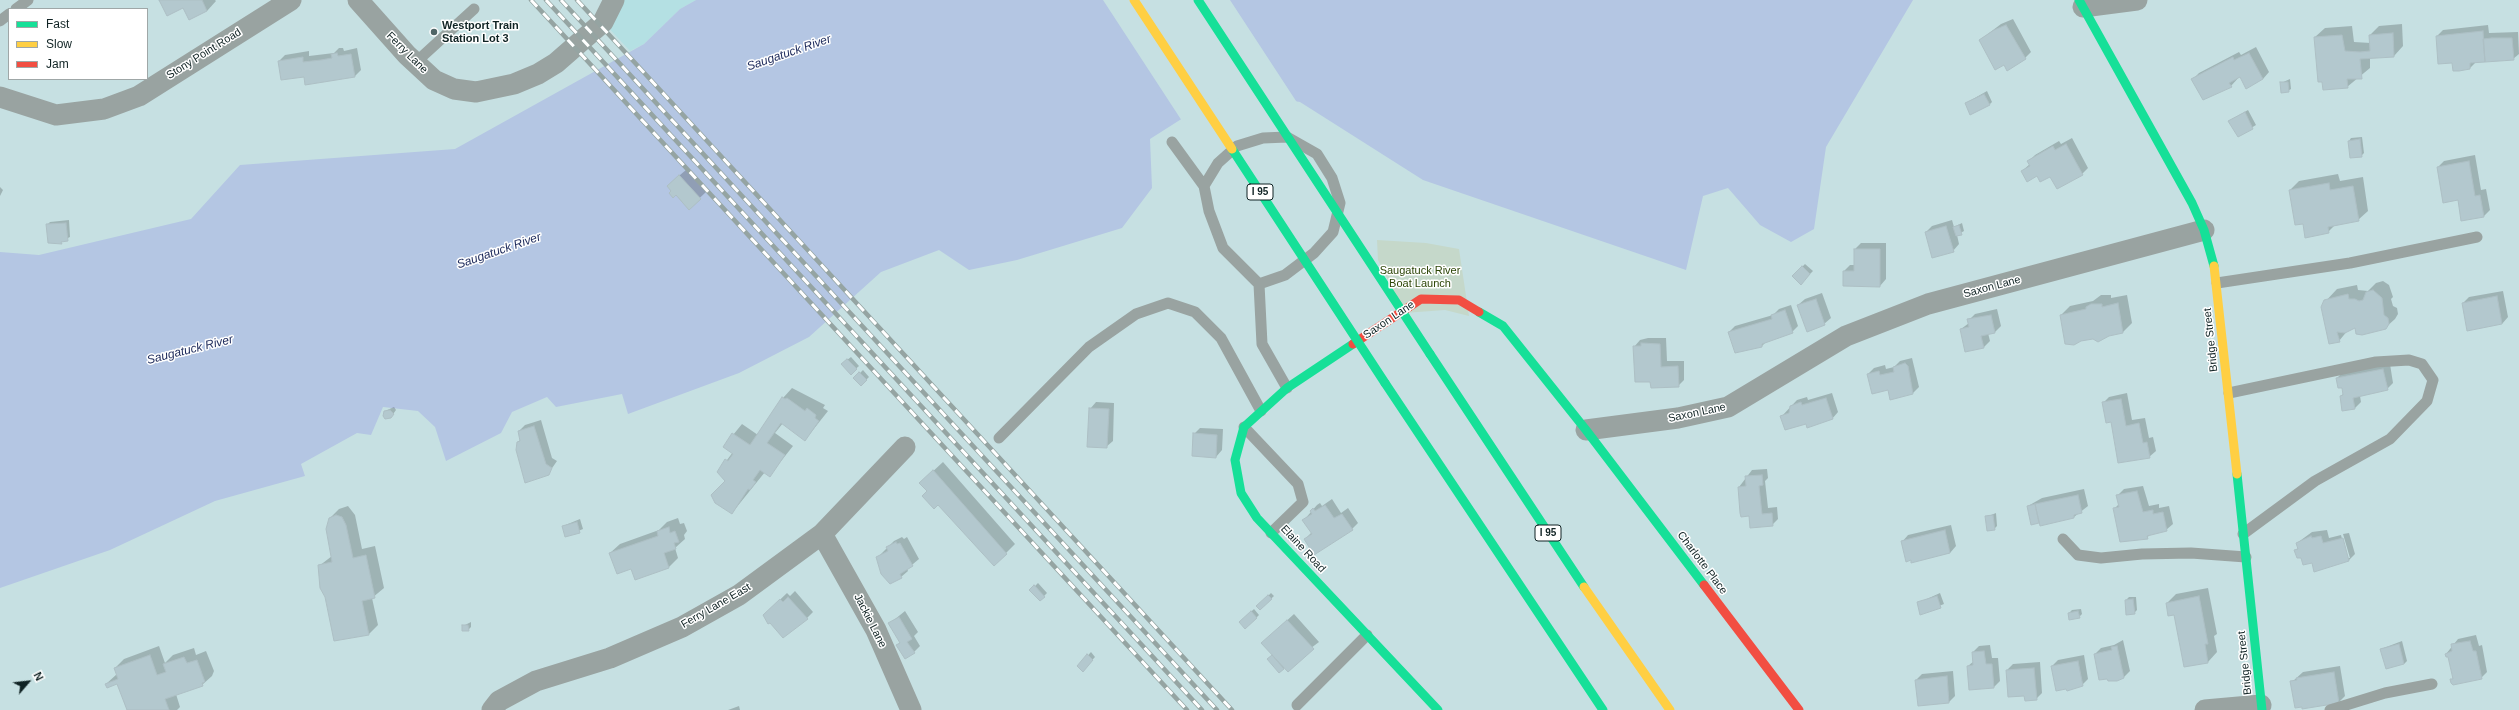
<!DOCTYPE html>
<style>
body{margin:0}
#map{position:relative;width:2519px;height:710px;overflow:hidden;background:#c6e0e2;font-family:Helvetica,sans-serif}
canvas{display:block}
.legend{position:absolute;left:8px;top:8px;width:140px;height:72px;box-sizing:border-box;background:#fff;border:1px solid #9fa7a7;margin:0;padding:5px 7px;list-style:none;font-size:12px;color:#102324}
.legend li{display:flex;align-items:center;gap:8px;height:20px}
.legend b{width:20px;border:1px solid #9fa7a7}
.north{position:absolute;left:8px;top:662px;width:40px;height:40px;-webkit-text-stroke:3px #fff;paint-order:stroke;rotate:62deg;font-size:11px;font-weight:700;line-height:16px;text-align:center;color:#102324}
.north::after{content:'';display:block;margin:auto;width:14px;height:18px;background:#102324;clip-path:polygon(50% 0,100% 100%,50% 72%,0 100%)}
</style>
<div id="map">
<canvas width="2519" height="710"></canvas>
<ul class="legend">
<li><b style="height:5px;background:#16e098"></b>Fast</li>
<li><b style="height:5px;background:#ffcf43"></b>Slow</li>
<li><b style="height:5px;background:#f24e42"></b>Jam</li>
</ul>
<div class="north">N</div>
</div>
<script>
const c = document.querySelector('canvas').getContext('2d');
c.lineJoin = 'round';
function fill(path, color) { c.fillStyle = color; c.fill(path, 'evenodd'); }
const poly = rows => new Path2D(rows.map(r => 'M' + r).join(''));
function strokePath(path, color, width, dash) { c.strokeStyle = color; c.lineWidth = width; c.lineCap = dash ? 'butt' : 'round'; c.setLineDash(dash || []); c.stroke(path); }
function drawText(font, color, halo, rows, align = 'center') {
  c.font = font + ' Helvetica,sans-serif'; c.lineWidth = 3; c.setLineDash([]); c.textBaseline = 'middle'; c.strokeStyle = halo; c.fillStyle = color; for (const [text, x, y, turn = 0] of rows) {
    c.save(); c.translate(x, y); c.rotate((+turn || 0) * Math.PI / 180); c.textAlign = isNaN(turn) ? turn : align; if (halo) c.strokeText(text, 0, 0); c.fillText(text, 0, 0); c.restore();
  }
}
fill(poly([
 [614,0,696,0,680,9,644,44,630,51,603,22]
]), '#b4e0e3');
fill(poly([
 [1377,240,1426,243,1459,249,1469,316,1445,310,1404,313,1378,260]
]), '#c5d8ca');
fill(poly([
 [696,0,1913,0,1826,147,1814,229,1791,242,1760,225,1728,188,1703,196,1686,270,1423,180,1300,102,1227,90,1150,139,1152,188,1122,228,1017,260,969,270,939,250,881,272,809,337,739,373,628,414,622,394,556,407,547,397,512,412,501,433,446,461,435,427,418,411,383,407,371,435,357,433,301,464,305,476,215,501,110,550,0,588,0,252,39,255,191,219,240,165,455,149,644,44,680,9]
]), '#b4c6e3');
fill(poly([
 [1103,0,1230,0,1298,104,1228,92,1182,121]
]), '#c6e0e2');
fill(poly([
 [161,0,215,0,216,1,207,11],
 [2013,19,2031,52,2025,58,2004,64,1980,40,2001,24],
 [2402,24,2403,46,2394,56,2370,57,2370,68,2347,87,2315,37,2325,28,2352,26,2354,42,2371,43,2370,35,2379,26],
 [2488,25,2489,33,2518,32,2519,54,2513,59,2476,62,2470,68,2453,62,2437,36,2443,30],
 [2256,47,2269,72,2263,79,2240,76,2231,86,2193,79,2199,73,2239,52,2241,55],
 [339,48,343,48,344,51,357,48,361,70,355,76,305,76,279,61,285,55,309,51,309,56,334,53],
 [2290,79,2291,89,2288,91,2281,83],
 [1987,91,1992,102,1989,105,1966,103],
 [2248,110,2256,125,2238,136,2229,121],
 [2362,137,2364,153,2361,156,2349,141,2351,138],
 [2072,138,2088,168,2082,174,2037,175,2022,171,2030,164,2029,161,2035,155,2059,141,2061,144],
 [2475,155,2481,190,2486,189,2490,210,2484,216,2462,220,2459,199,2438,167,2444,161],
 [686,170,706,192,689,208,672,191,674,180],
 [2338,174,2340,181,2363,177,2368,211,2358,220,2336,224,2328,232,2303,223,2290,190,2299,181],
 [0,187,3,190,0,196],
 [69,220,70,237,55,244,47,225,50,222],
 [1952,220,1954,227,1962,223,1964,231,1957,235,1959,244,1953,251,1926,232,1932,226],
 [1861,243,1886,243,1886,279,1880,286,1844,271,1850,265,1855,265,1855,249],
 [1805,264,1813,271,1801,283,1793,276],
 [2383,281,2389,285,2393,297,2391,299,2393,306,2397,308,2398,314,2395,319,2385,328,2356,327,2348,330,2339,341,2323,304,2337,289,2357,285,2358,290,2368,291,2376,283],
 [2503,291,2508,317,2502,324,2463,303,2469,297],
 [1822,293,1831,318,1824,324,1798,305,1805,299],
 [2101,295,2111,295,2111,298,2127,295,2132,323,2123,332,2061,315,2070,306,2093,301],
 [1791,305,1798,326,1792,332,1766,342,1762,346,1729,332,1735,326,1773,315,1779,309],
 [1997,309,2001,326,1995,332,1988,333,1990,341,1984,347,1961,329,1969,323,1969,320,1975,314],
 [1648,338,1666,338,1667,361,1684,361,1684,380,1678,386,1651,381,1634,347,1640,340],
 [851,357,859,366,851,373,842,364],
 [1912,358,1919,387,1913,393,1889,389,1868,374,1874,368,1885,365,1886,369,1894,367,1900,361],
 [2390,364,2393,383,2387,389,2360,396,2361,402,2355,408,2341,396,2344,393,2342,386,2337,378,2343,372],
 [863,370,869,377,861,385,855,378],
 [792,388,825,405,823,408,828,411,805,440,783,423,775,433,793,446,770,475,765,472,732,513,726,481,718,472,733,452,724,446,742,424,758,435,783,398],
 [1832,393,1838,412,1832,419,1807,423,1782,416,1797,400,1807,397,1808,400],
 [2127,393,2132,420,2145,418,2149,438,2153,437,2156,451,2149,457,2112,420,2103,403,2109,397],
 [1096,402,1114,403,1113,441,1106,447,1090,409],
 [394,407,396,410,391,417,385,411],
 [541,420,552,458,557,461,548,474,518,442,521,439,519,431,525,425],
 [1200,428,1223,429,1222,450,1216,457,1194,434],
 [943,462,1015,544,1006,553,928,491,930,474],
 [1767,469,1768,478,1765,481,1768,508,1777,507,1778,519,1772,525,1750,515,1739,487,1752,470],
 [2143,486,2149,506,2159,504,2159,508,2169,506,2173,524,2166,530,2150,534,2147,538,2114,509,2119,504,2117,496,2124,489],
 [2084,489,2088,506,2074,517,2039,522,2028,506,2042,498],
 [1332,499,1341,513,1348,508,1358,523,1352,529,1305,539,1312,532,1304,520,1317,505,1320,503,1322,506],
 [348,506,355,515,362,549,375,546,384,588,372,598,378,625,369,634,319,566,332,556,330,518,339,509],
 [1996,513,1997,526,1994,529,1986,517],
 [678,518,680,524,684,523,687,531,684,535,685,539,675,548,678,558,669,567,636,578,632,568,610,553,620,544,659,530,667,522],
 [580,519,583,529,566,536,563,526],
 [1951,525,1956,546,1950,553,1912,562,1902,542,1908,535],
 [2327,530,2329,538,2341,535,2347,558,2350,558,2343,534,2349,533,2355,554,2349,560,2315,571,2313,562,2301,556,2296,550,2299,547,2297,543,2312,532],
 [902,537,904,539,907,537,919,559,907,569,908,571,901,577,877,558,894,541],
 [1038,583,1047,593,1040,600,1031,590],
 [2208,588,2217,634,2214,636,2217,652,2208,662,2185,666,2174,614,2167,603,2176,594],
 [795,591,813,612,807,618,764,615,787,593,790,596],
 [1271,593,1274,596,1260,609,1258,606],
 [1940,593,1944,604,1921,613,1918,603],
 [2129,597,2136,597,2137,610,2134,613,2126,600],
 [1254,609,1259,615,1256,618,1240,622],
 [2081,609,2082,614,2079,617,2069,613,2072,610],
 [905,611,918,632,914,636,920,646,914,652,897,645,901,642,889,624],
 [1294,614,1319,642,1279,672,1268,659,1273,655,1269,637],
 [471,622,471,627,468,630,463,626],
 [2476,635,2479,646,2482,645,2487,672,2481,678,2452,680,2453,678,2449,656,2446,654,2458,639],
 [2123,640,2130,671,2124,677,2108,680,2095,654,2101,648,2114,645],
 [2402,641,2407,661,2404,664,2381,649],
 [1990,645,1992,658,1998,658,2000,681,1994,687,1968,666,1974,661,1973,652,1979,646],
 [159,646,165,663,173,655,194,648,196,655,206,651,214,671,212,676,202,685,176,694,180,707,177,710,127,710,118,683,106,684,117,674,115,668,124,659],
 [1091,652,1095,657,1083,670,1078,666],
 [2084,655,2088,679,2082,685,2052,666,2058,660],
 [2040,662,2042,693,2036,699,2025,695,2007,670,2013,664],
 [2340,666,2345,696,2339,702,2292,682,2303,672],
 [1953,671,1955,696,1949,702,1916,680,1922,674],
 [739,706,740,710,728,710]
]), '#0003');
const building = poly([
 [159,0,202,0,207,11,189,20,183,8,167,16,159,0],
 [2006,25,2026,59,2007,71,2004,65,1995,70,1979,40,1994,30,2006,25],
 [2483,31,2485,62,2470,63,2470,69,2459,71,2453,71,2452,63,2438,64,2436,36,2483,31],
 [2393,33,2394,57,2360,59,2362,79,2347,79,2348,88,2323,90,2322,82,2318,82,2314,37,2342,35,2345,51,2360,52,2370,51,2369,35,2393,33],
 [2492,38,2512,38,2514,60,2485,62,2483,39,2492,38],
 [337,53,338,56,351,54,355,77,305,85,304,77,281,80,278,61,303,57,303,62,321,60,332,58,331,54,337,53],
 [2249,53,2263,79,2246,89,2240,77,2229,83,2232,87,2203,100,2191,79,2233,57,2234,60,2249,53],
 [2280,82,2288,82,2289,92,2281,93,2280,82],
 [1984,94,1990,105,1970,115,1965,103,1984,94],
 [2245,112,2253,129,2238,137,2228,121,2245,112],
 [2360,139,2362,157,2350,158,2348,141,2360,139],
 [2066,144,2083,175,2057,189,2050,177,2040,182,2037,176,2027,182,2021,171,2030,166,2027,161,2053,146,2055,150,2066,144],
 [2469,161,2475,196,2480,195,2484,217,2461,221,2458,200,2443,203,2437,167,2469,161],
 [679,175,701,199,689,210,676,195,673,198,669,193,671,191,667,186,679,175],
 [2329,183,2330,190,2353,186,2359,221,2328,227,2329,233,2305,238,2303,224,2295,225,2289,190,2329,183],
 [66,223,68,241,61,242,62,244,48,243,46,224,66,223],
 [1959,225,1962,235,1956,236,1953,227,1959,225],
 [1946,226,1954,252,1932,258,1925,232,1946,226],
 [1854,249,1880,249,1880,287,1843,286,1843,271,1854,271,1854,249],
 [1802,266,1810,274,1801,285,1792,276,1802,266],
 [2373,290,2382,298,2384,315,2388,318,2389,324,2386,329,2362,335,2356,334,2355,328,2345,333,2337,332,2340,342,2329,344,2321,307,2324,300,2348,294,2349,299,2355,299,2359,301,2363,300,2366,292,2373,290],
 [2497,296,2502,324,2467,331,2462,303,2497,296],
 [1816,299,1825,325,1807,332,1797,305,1816,299],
 [2118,303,2123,333,2109,336,2098,342,2093,339,2081,341,2074,345,2065,344,2060,315,2086,309,2086,307,2091,304,2102,304,2102,307,2118,303],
 [1785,310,1793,333,1762,344,1762,347,1735,353,1728,332,1772,319,1771,315,1785,310],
 [1991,315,1995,333,1981,336,1984,348,1965,352,1960,329,1969,327,1967,319,1991,315],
 [1641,343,1660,344,1661,367,1678,366,1679,387,1651,388,1650,382,1635,382,1633,346,1641,346,1641,343],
 [847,359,857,369,851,375,841,364,847,359],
 [1905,363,1908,366,1913,394,1890,400,1888,390,1872,394,1867,374,1879,371,1880,375,1894,372,1893,367,1905,363],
 [2383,369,2388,390,2353,398,2355,409,2342,411,2340,396,2343,395,2342,388,2338,388,2336,378,2383,369],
 [859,372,867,380,861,386,853,378,859,372],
 [782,397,785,399,787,398,805,411,807,408,816,415,815,418,819,421,805,441,781,423,767,443,785,455,770,477,760,470,753,480,756,482,750,490,748,489,732,514,715,503,711,495,725,481,717,472,725,459,728,461,733,454,723,447,732,433,750,445,782,397],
 [1826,398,1833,419,1807,428,1806,424,1785,430,1780,416,1789,413,1790,406,1801,402,1802,405,1826,398],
 [2121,399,2126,426,2139,423,2143,443,2147,442,2150,458,2118,463,2111,422,2106,423,2102,402,2121,399],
 [1089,408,1109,409,1107,448,1087,447,1089,408],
 [390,410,394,414,391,418,385,419,383,416,384,411,390,410],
 [534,426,546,464,552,468,549,475,525,483,516,450,517,442,520,441,518,431,534,426],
 [1193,433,1217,435,1216,458,1192,456,1193,433],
 [933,470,1007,554,994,566,938,505,934,509,922,496,927,491,919,483,933,470],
 [1762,475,1763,485,1759,486,1762,514,1772,513,1773,526,1750,528,1749,516,1741,517,1740,513,1738,487,1746,486,1745,476,1762,475],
 [2137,491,2143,512,2153,510,2153,514,2163,512,2167,531,2147,536,2148,539,2120,542,2113,508,2119,507,2116,495,2137,491],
 [2078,495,2082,513,2074,515,2074,518,2040,526,2035,504,2078,495],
 [2035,504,2039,523,2031,525,2027,506,2035,504],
 [1325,505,1334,518,1342,514,1353,530,1314,555,1304,539,1312,534,1302,520,1312,514,1310,511,1313,508,1315,511,1325,505],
 [336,515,342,517,346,525,353,558,366,555,375,598,362,601,369,635,334,641,325,597,320,588,318,565,332,562,326,529,329,518,336,515],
 [1993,515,1995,530,1987,531,1985,516,1993,515],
 [577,522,580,533,565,537,562,526,577,522],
 [669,527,670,533,675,531,679,542,674,543,676,549,664,553,669,568,635,580,631,569,617,574,609,553,658,536,657,531,669,527],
 [1945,530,1950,553,1911,563,1911,560,1906,562,1901,541,1945,530],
 [2311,536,2312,538,2321,536,2323,543,2343,538,2349,561,2314,572,2312,563,2303,565,2301,558,2297,558,2294,550,2298,549,2296,543,2311,536],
 [896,542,897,544,900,543,913,566,900,574,902,578,890,584,881,574,876,557,888,551,886,547,896,542],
 [1034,585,1045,597,1040,601,1029,590,1034,585],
 [1268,595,1272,599,1260,610,1256,606,1268,595],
 [1937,596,1941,608,1920,615,1917,602,1937,596],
 [2199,596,2208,644,2205,644,2208,663,2184,667,2174,615,2168,616,2166,603,2199,596],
 [788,597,808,619,783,638,770,623,768,624,763,615,780,599,783,602,788,597],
 [2133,599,2135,614,2126,615,2125,600,2133,599],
 [1251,611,1257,618,1245,629,1239,622,1251,611],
 [2078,611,2080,618,2069,620,2068,613,2078,611],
 [899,617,912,639,907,642,915,653,905,659,896,645,900,643,888,623,899,617],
 [1287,620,1314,649,1288,672,1261,643,1287,620],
 [462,625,468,625,469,631,462,631,462,625],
 [2470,641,2473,651,2476,651,2482,679,2453,685,2451,683,2450,679,2453,679,2448,657,2446,657,2445,654,2452,651,2451,644,2470,641],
 [2399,644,2404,664,2386,669,2380,649,2399,644],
 [2117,646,2124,678,2117,681,2108,681,2107,679,2099,680,2094,654,2112,650,2111,647,2117,646],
 [1984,651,1986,664,1992,664,1994,688,1969,690,1967,666,1973,665,1972,652,1984,651],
 [1087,654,1093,660,1083,672,1077,666,1087,654],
 [150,655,157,675,166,672,163,664,184,657,187,663,197,660,205,682,202,683,203,686,165,699,169,710,127,710,117,684,107,688,105,684,118,679,114,668,150,655],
 [1272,655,1284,669,1279,673,1267,659,1272,655],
 [2078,661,2083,686,2067,691,2066,689,2056,691,2051,666,2078,661],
 [2034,668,2037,700,2025,701,2024,696,2008,697,2006,670,2034,668],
 [2334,672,2339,703,2302,709,2302,707,2295,708,2290,681,2297,680,2296,678,2334,672],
 [1947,676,1949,703,1918,706,1915,680,1947,676]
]);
fill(building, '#b3c8ce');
strokePath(building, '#adbfc4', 1);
strokePath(poly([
 [16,9,28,0],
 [0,21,9,14],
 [415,63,474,9],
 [1172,142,1204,186],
 [2217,283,2350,263,2477,237],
 [1259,284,1223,248,1209,211,1204,186,1218,163,1237,146,1263,138,1287,137,1317,154,1332,178,1340,203,1333,232,1314,253,1285,275,1259,284,1262,344,1287,388],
 [2229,393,2376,362,2409,360,2422,364,2433,380,2427,401,2390,439,2315,481,2243,534],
 [1244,427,1298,484,1303,502,1271,533],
 [999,438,1089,347,1136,314,1168,303,1195,312,1221,338,1261,411],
 [2063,539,2078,555,2101,558,2142,554,2191,553,2246,557],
 [1297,705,1367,635],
 [2330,710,2385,693,2432,684]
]), '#99a3a1', 11);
strokePath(poly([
 [358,0,407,55,434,80,454,89,476,92,514,84,538,74,556,63,603,22,614,0],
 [2083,7,2137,0],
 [0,97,56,115,104,109,139,96,291,0],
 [1586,430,1678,418,1728,407,1846,336,1928,304,2204,230],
 [822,534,876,630,911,710],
 [492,710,499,701,536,681,610,658,682,627,739,595,822,534,905,447],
 [2205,710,2261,705]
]), '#99a3a1', 21);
strokePath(poly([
 [2079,0,2192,203,2204,230,2214,266],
 [1479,312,1503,326,1586,430,1704,585],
 [1353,344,1287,388,1244,427,1235,460,1241,493,1257,518,1438,710],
 [1430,354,1584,587],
 [1385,383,1603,710],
 [2237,474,2262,710]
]), '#16e098', 9);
strokePath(poly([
 [2214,266,2237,474],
 [1584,587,1670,710]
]), '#ffcf43', 9);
strokePath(poly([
 [1353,344,1421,299,1459,300,1479,312],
 [1704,585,1799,710]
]), '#f24e42', 9);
const rail = poly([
 [531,0,1187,710],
 [546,0,1202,710],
 [561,0,1217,710],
 [577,0,1232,710]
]);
strokePath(rail, '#95a4a2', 4.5);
strokePath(rail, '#fff', 3, [9]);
strokePath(poly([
 [1198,0,1430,354],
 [1232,149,1385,383]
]), '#16e098', 9);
strokePath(poly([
 [1134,0,1232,149]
]), '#ffcf43', 9);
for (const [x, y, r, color] of [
 [434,32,4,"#506566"]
]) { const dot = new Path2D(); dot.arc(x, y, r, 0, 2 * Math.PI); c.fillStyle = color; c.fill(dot); strokePath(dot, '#fff', 1.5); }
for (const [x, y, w] of [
 [1260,192,26],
 [1548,533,26]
]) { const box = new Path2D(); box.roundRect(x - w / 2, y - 8, w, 16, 3); c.fillStyle = '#fff'; c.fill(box); strokePath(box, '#102324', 1); }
drawText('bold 10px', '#102324', null, [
 ["I 95",1260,192],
 ["I 95",1548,533]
]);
drawText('bold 11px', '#102324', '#fff', [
 ["Westport Train",442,26],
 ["Station Lot 3",442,39]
], 'left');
drawText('11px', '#102324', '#fff', [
 ["Ferry Lane",407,53,45],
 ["Stony Point Road",204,54,-32],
 ["Saxon Lane",1992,287,-15],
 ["Saxon Lane",1389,320,-34],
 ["Bridge Street",2211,340,-96],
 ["Saxon Lane",1697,413,-12],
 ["Elaine Road",1303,549,47],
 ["Charlotte Place",1702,563,53],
 ["Ferry Lane East",716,606,-30],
 ["Jackie Lane",870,621,63],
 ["Bridge Street",2245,663,-96]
]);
drawText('11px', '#2c4506', '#fff', [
 ["Saugatuck River",1420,271],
 ["Boat Launch",1420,284]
]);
drawText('italic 12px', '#1c295a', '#fff', [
 ["Saugatuck River",789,53,-19],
 ["Saugatuck River",499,251,-19],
 ["Saugatuck River",190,350,-14]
]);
</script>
